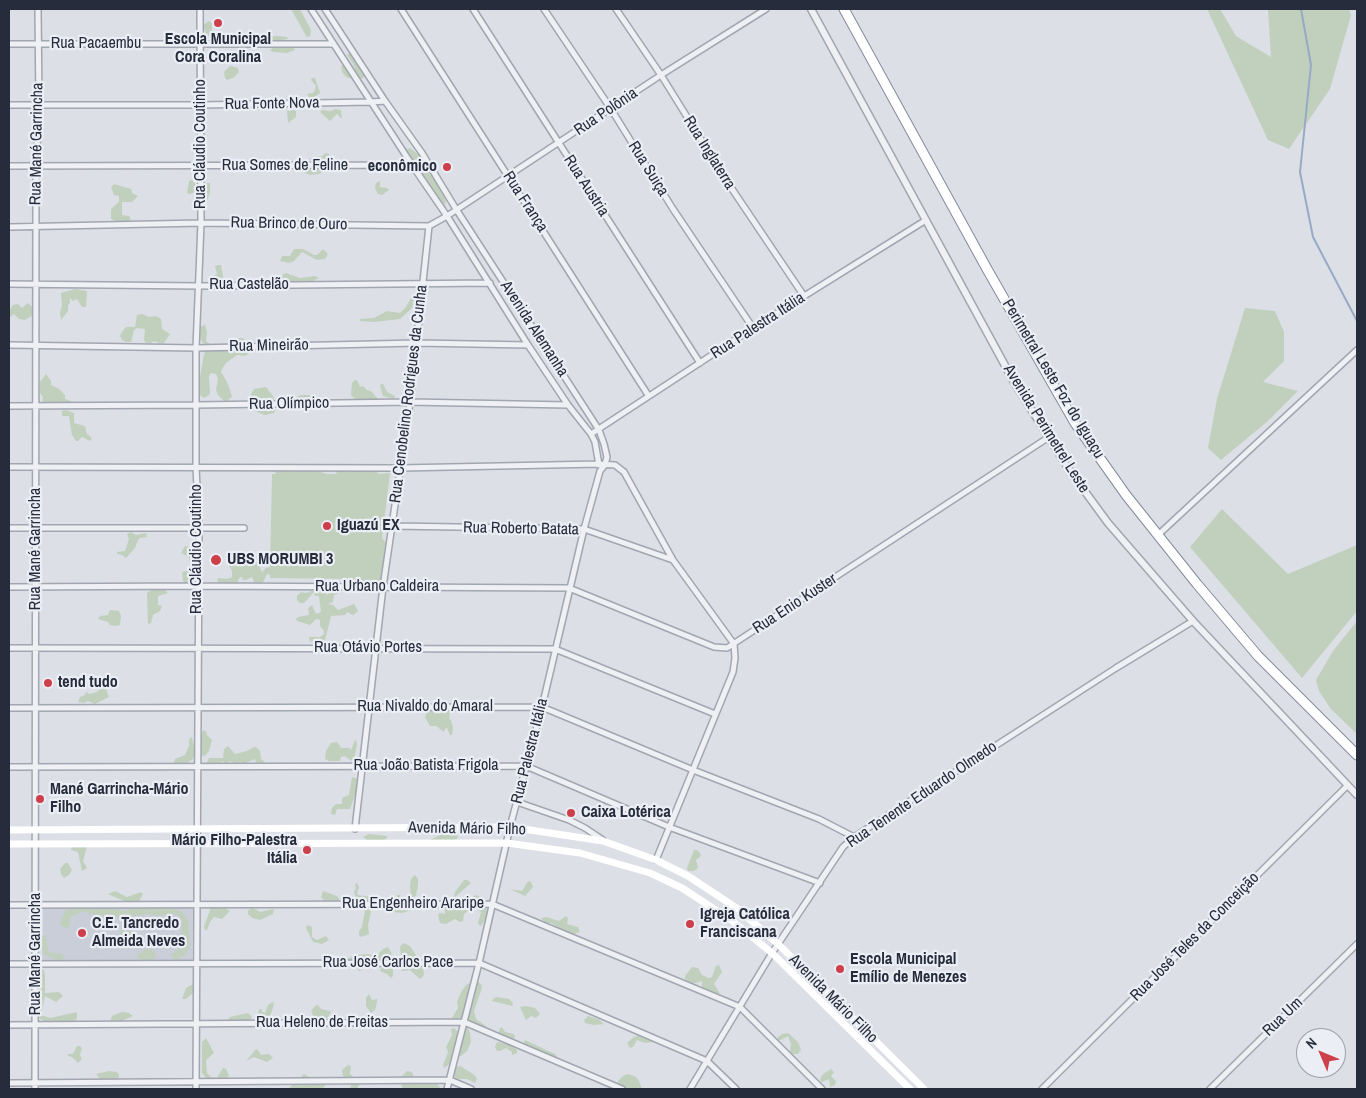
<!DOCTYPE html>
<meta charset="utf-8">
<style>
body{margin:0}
#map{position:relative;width:1366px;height:1098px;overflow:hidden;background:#dcdfe6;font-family:"Archivo Narrow",sans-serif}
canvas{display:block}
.frame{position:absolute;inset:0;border:10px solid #262c3c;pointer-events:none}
.north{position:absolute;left:1296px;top:1028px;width:50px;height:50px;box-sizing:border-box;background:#ebeef4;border:1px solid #9ca0aa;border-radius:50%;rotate:315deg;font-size:14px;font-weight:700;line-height:20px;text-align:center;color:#262c3c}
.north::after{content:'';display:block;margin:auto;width:18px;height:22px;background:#cc3f4b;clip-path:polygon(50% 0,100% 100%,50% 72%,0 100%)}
</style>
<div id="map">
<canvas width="1366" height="1098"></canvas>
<div class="frame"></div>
<div class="north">N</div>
</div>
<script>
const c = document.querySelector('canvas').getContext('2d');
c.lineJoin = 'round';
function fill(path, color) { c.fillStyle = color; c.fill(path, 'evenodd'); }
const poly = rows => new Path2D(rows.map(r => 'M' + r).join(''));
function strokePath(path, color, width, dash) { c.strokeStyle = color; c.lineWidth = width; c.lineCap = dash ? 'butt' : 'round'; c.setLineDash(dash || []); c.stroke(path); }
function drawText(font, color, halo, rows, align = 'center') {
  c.font = font + ' "Archivo Narrow",sans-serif'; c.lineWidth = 4.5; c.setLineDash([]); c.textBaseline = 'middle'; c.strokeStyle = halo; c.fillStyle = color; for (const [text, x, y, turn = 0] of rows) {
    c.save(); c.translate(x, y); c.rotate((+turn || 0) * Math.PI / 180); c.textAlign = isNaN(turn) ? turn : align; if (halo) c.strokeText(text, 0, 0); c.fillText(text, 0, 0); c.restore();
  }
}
fill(poly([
 [193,906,192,960,42,960,43,907]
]), '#caced8');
fill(poly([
 [291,9,298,9,301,11,311,30,310,36,307,37,305,34],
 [1207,9,1220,9,1236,36,1271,57,1268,9,1349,9,1351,15,1330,89,1289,149,1268,140],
 [209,21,212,23,212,31,209,36,207,36,203,25],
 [276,36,287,37,288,39,272,42,253,39,254,37],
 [275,46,292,46,294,47,295,50,287,53,273,52,270,50],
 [351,52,366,75,359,81,346,77,342,72,341,66,344,65,348,73,353,72,355,69,353,64,347,55],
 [230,66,238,68,239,72,233,78,227,80,225,78,224,72],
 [312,78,315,78,320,93,313,98,309,97,307,94,313,93,315,90,316,86,311,80],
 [335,109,341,110,342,119,337,114,330,121,320,112,322,110,331,111],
 [294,110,296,111,296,117,288,123,287,111],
 [410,148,418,154,423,160,426,169,439,186,446,201,445,207,445,205,438,200,405,150],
 [326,153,329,154,329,156,320,162,326,168,325,170,319,174,310,175,299,170,298,168,315,165,311,161,310,158,313,157,322,156],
 [192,180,197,187,205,185,205,183,210,183,210,192,207,202,205,202,202,197,195,192,190,194,187,193,189,181],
 [380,181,380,187,387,188,389,190,382,195,378,194,375,188,376,183],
 [114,184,131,189,132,193,138,196,132,202,122,202,122,215,129,216,131,219,126,224,117,222,111,219,111,209,119,202,119,196,114,195,111,187],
 [294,249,303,249,314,255,317,255,323,249,328,254,325,259,317,260,302,252,294,261,289,263,280,261,282,256,290,256],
 [218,265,221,265,224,282,215,282,208,279,217,274,215,266],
 [286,273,300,278,315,276,319,278,311,282,289,283,279,279,282,275],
 [75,289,87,291,86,307,82,307,77,299,73,301,70,298,70,302,68,306,68,311,61,320,60,313,62,305,61,293],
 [412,296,414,300,412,308,400,319,374,322,360,321,360,319,374,318,387,311,400,313,406,307],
 [28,303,32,307,33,314,30,317,25,320,19,319,14,314,9,318,10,309,13,305,18,304,22,308],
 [1245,308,1275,311,1284,332,1284,361,1263,382,1298,391,1268,421,1221,460,1208,448,1217,399],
 [142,314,149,317,156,316,161,319,162,329,170,334,164,343,162,344,154,341,151,343,146,343,144,340,145,329,137,328,134,330,131,342,126,342,122,340,120,336,122,332,126,327,135,327,137,315],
 [205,324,207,332,206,341,213,346,226,347,234,339,242,338,245,340,244,346,249,350,249,353,245,356,237,355,226,363,222,369,221,372,227,382,232,396,231,398,226,402,222,399,218,395,216,390,218,379,216,374,211,373,209,376,210,393,209,395,204,398,200,395,200,377,204,354,207,349,199,337,198,328,200,326,203,326],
 [46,374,51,381,51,385,59,389,65,395,65,399,71,401,70,405,54,403,51,405,44,405,42,403,43,397,40,393,40,382],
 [355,380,357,380,360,387,363,386,367,390,371,391,378,399,379,401,376,406,370,406,363,399,359,401,356,400,351,395,352,383],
 [381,384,383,384,387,392,395,396,394,399,383,396,380,386],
 [266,387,273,396,275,410,274,413,265,415,257,412,250,400,251,394,254,389],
 [300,395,309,395,313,397,317,402,297,407,295,405,294,399],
 [66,410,74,413,74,423,85,426,87,434,92,438,90,441,82,437,78,441,76,441,72,435,69,416,62,416,62,411],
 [277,468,314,469,326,474,336,474,338,469,375,470,379,474,390,473,382,538,386,543,386,557,381,582,375,582,373,585,373,589,369,592,359,590,355,586,353,579,270,578,270,575,267,574,262,584,255,584,252,577,246,580,243,580,242,577,239,578,237,585,219,585,217,583,218,578,227,579,232,577,232,571,228,564,231,557,237,556,241,565,246,563,252,557,254,558,258,563,262,572,266,568,270,567,272,474,277,474,273,471],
 [1222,509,1288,574,1357,545,1357,611,1302,678,1190,547],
 [131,532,136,535,146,533,147,537,140,538,138,540,135,548,126,558,122,555,117,554,117,552,125,551,129,539,127,534],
 [185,546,192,548,192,555,195,558,193,584,185,584,183,581,182,572,187,571,190,566,189,557,181,553],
 [153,589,165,590,168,593,158,596,158,605,162,606,160,611,153,615,151,623,148,624,147,593],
 [317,589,325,592,327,595,332,589,338,590,340,593,334,595,333,602,328,604,333,605,338,610,354,604,358,611,353,615,347,612,345,615,331,616,325,640,318,644,312,641,310,642,309,637,320,637,324,634,324,631,320,626,320,620,316,619,310,625,297,621,296,619,298,617,309,615,308,608,312,605,316,614,321,612,319,596,315,596,314,592,304,603,300,603,297,600,297,596,301,592,306,593],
 [110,610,119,611,121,616,120,625,115,626,110,625,108,622,98,619,100,616,108,615],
 [1357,621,1357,734,1331,709,1319,691,1316,680,1333,651],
 [103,686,106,689,109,697,95,704,88,701,84,703,78,702,80,697,85,695,86,692,89,694,97,692],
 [445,708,450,712,449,719,451,720,453,728,452,735,450,735,447,728,445,729,444,732,436,726,430,726,425,717,428,709],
 [203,730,206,731,207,735,212,740,209,751,205,756,200,755,200,739],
 [192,737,195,752,193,759,183,766,178,766,174,762,175,759,185,755,189,746,189,739],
 [355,740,356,740,357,745,354,759,351,761,345,756,341,757,340,761,329,761,325,759,326,751,331,743,337,742,341,748,349,748,351,750],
 [228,746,235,754,247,751,254,747,256,747,260,751,261,759,267,764,264,765,257,765,255,759,243,764,241,762,235,764,230,761,226,765,222,761,220,765,206,764,209,758,223,758,224,749],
 [352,777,358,779,357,790,350,809,337,809,335,815,331,814,332,808,336,804,342,804,342,798,349,795],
 [444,833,455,834,458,836,457,839,455,841,430,840],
 [369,834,387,836,387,838,383,841,367,840,363,837],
 [72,845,87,846,83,861,87,868,84,870,82,871,78,852,71,850],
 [694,850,697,850,701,854,700,857,696,860,698,868,694,871,688,871,687,868],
 [65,863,68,863,72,870,69,875,64,878,61,874,60,869],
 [415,875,418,879,418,885,416,896,411,898,410,885,411,879],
 [464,880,467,880,471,883,454,898,455,892],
 [528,881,531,882,533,887,525,896,510,889,522,891],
 [357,883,359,887,357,893,358,895,372,897,372,900,365,902,357,900,354,892,356,888,355,884],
 [115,891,127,897,141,892,143,894,139,901,131,904,108,894],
 [323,891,337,896,340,900,335,902,325,901,321,897],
 [397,895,400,895,401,901,398,907,400,909,409,907,410,910,403,913,392,912,393,906,397,902],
 [476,895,481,897,482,904,487,910,486,918,481,926,479,925,478,923,481,912,474,906,464,914,463,921,460,922,455,919,446,924,440,923,438,915,440,913,445,914,445,909,456,905,464,908,469,899],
 [109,907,125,911,136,907,170,908,181,911,188,920,190,947,183,956,179,959,174,960,171,954,181,948,184,942,181,932,182,920,178,915,174,914,158,916,147,914,120,918,106,914,104,919,113,926,114,929,111,929,98,916,82,911,70,918,70,926,68,928,63,927,60,923,65,911,70,909,81,908,98,909],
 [211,907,225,908,230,911,222,919,214,917,210,922,207,930,205,930,204,927],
 [252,907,260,912,274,909,273,914,260,920,252,918,248,914,248,911],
 [370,909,371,912,368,925,369,934,361,937,359,935,359,931,362,927,365,910],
 [566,916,568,918,567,924,578,927,580,932,574,934,566,932,551,923,546,924,541,918,546,917,559,921],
 [307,925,312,927,312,937,317,940,326,936,329,940,322,944,313,942,306,928],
 [121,930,138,933,140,938,136,942,120,943,118,938],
 [43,935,46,936,48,952,62,954,64,956,62,961,54,959,44,954,39,942,39,939],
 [403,943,410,946,416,955,414,959,407,961,409,966,423,968,424,975,420,979,410,970,402,971,400,947],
 [388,947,392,954,388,958,369,961,360,971,358,970,355,965,346,963,346,960,348,958,357,955,368,954,376,956,383,949],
 [148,948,156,953,154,958,149,961,139,959,137,957,138,954],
 [430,956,436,956,447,959,449,964,443,969,438,969,426,959],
 [719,965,722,972,714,984,720,993,716,996,708,993,702,987,702,981,692,984,685,979,685,976,692,967,698,968,702,975,709,978,712,977,716,966],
 [382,967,393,969,393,976,391,978,387,974,380,971],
 [41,969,44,970,45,976,45,993,59,992,63,996,56,1002,45,996,41,1015,50,1018,77,1012,77,1018,74,1022,66,1024,49,1023,40,1019,37,1014,37,989,38,974],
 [476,980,481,984,482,988,474,1011,476,1019,487,1027,485,1029,464,1019,459,1021,453,1020,452,1018,458,1008,457,1002,461,992,466,985],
 [191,985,194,985,195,988,193,993,186,999,182,999,186,988],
 [369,994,372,1000,377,999,377,1002,375,1010,371,1013,366,1006,366,998],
 [496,997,509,999,513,1003,512,1006,492,1001,492,1000],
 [272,1002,274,1003,272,1011,268,1019,263,1022,258,1012,260,1009,262,1009,262,1012,265,1013,268,1005],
 [318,1005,321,1009,330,1011,331,1013,324,1022,316,1021,311,1011,315,1006],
 [526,1006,535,1008,540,1014,536,1018,531,1016,526,1020,520,1007],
 [122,1012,129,1013,133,1016,119,1022,112,1020,110,1022,112,1016],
 [248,1013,252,1017,249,1021,230,1022,228,1020,230,1017],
 [588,1016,598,1019,604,1024,594,1025,585,1023,584,1020],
 [502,1027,505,1032,514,1034,515,1038,510,1040,498,1034,500,1028],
 [454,1028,460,1034,462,1028,468,1028,470,1033,471,1042,467,1051,461,1056,456,1055,451,1063,444,1068,443,1065,448,1052,446,1047,452,1035,451,1029],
 [788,1033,798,1042,801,1050,798,1054,792,1054,790,1052,791,1044,788,1036,781,1040,778,1040,778,1037,782,1034],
 [639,1035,652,1038,652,1042,645,1043,637,1040,633,1047,630,1048,627,1043,634,1037],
 [206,1038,214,1053,206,1060,207,1073,211,1077,217,1078,223,1068,226,1069,229,1076,225,1080,209,1082,202,1073,202,1042],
 [525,1040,555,1054,558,1058,557,1060,542,1054,535,1048,527,1048,523,1045],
 [497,1042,512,1045,517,1050,517,1053,512,1055,512,1052,506,1048,500,1051,497,1051,495,1047],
 [77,1046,80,1046,82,1048,80,1055,82,1059,78,1063,72,1057,68,1056,68,1054,73,1054],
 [256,1049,258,1050,261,1055,269,1054,273,1058,267,1062,254,1057,246,1061],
 [348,1065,351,1066,350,1074,360,1083,357,1089,350,1089,352,1081,343,1076,342,1070],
 [460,1066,473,1074,477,1078,475,1083,467,1079,457,1079,455,1077,453,1072,455,1067],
 [831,1069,834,1072,831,1076,836,1081,835,1085,830,1087,829,1079,822,1082,820,1080,822,1075],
 [109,1071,117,1072,119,1075,118,1081,101,1080,96,1074],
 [407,1071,412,1072,414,1078,435,1081,441,1089,403,1089,400,1082,401,1077],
 [304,1074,311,1078,323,1079,326,1084,325,1086,322,1089,288,1089],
 [628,1074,636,1077,639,1081,642,1089,625,1089,619,1086,618,1081,623,1076]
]), '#c0d0bd');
strokePath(poly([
 [1301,9,1311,65,1300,172,1313,237,1357,321]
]), '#96aac6', 2);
const minor = poly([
 [311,9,412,165,447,216,528,345,568,405,591,434,595,442,599,465],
 [325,9,385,101,422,153,456,209,599,430,604,444,607,457,605,465,600,471,584,529,542,707,510,827,479,963,447,1089],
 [401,9,648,395],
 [473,9,700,363],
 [544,9,611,109,673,209,753,328],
 [616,9,661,75,730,186,804,296],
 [9,44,333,44],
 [9,105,201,105,371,102,385,101],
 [9,166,412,165],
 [9,227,201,223,429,226,447,216,661,75,766,9],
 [9,284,199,286,490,283],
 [9,345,196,348,417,343,528,345],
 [9,406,196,405,410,402,568,405],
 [591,434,753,328,926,220],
 [9,467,400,468,599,464,615,465,624,472,673,560,734,644],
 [393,526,584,529,673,560],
 [9,528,244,528],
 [1158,535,1357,350],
 [9,587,198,586,569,588,714,647,727,648,1049,437],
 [9,648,555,649,715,714],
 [9,708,542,707,693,770,819,819,854,837],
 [9,767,526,766,669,827,820,883],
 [517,802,569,820,585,828,603,840],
 [355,829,383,587,410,402,429,226],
 [656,860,733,672,735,658,734,644],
 [9,905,492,904,740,1007,822,1089],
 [9,964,479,963,707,1061,736,1089],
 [9,1025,464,1022,622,1089],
 [9,1083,450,1080,471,1089],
 [35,1089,36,167,39,105,38,9],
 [196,1089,199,528,196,467,196,348,201,223,200,9],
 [690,1089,772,953,843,847,854,837,1116,668,1193,621],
 [1042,1089,1348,785],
 [1210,1089,1357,944]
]);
const tertiary = poly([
 [811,9,1014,382,1070,471,1108,523,1193,621,1357,795]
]);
const trunk = poly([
 [844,9,987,269,1075,423,1126,495,1197,584,1258,656,1357,755]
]);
strokePath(minor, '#a2a6b0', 8);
strokePath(tertiary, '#a2a6b0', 9);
strokePath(trunk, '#838b9c', 11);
strokePath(minor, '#eef0f4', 5);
strokePath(tertiary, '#eef0f4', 6);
strokePath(poly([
 [9,830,510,827,603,841,656,860,688,876,738,909,778,944,924,1089],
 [9,844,507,843,580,853,650,873,682,888,731,920,772,953,910,1089]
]), '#fff', 7);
strokePath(trunk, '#fff', 9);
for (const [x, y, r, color] of [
 [218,23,5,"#cc3f4b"],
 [447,167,5,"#cc3f4b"],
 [327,526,5,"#cc3f4b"],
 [216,560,6,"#cc3f4b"],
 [48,683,5,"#cc3f4b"],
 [40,799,5,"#cc3f4b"],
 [571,813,5,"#cc3f4b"],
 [307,850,5,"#cc3f4b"],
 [690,924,5,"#cc3f4b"],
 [82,933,5,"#cc3f4b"],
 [840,969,5,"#cc3f4b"]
]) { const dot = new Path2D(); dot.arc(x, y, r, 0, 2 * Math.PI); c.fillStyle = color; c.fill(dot); strokePath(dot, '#ebeef4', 2); }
drawText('bold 16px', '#262c3c', '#ebeef4', [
 ["Escola Municipal",218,40,"center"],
 ["Cora Coralina",218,58,"center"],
 ["econômico",437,167,"right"],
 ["Iguazú EX",337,526],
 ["UBS MORUMBI 3",227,560],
 ["tend tudo",58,683],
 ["Mané Garrincha-Mário",50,790],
 ["Filho",50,808],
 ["Caixa Lotérica",581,813],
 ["Mário Filho-Palestra",297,841,"right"],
 ["Itália",297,859,"right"],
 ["Igreja Católica",700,915],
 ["Franciscana",700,933],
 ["C.E. Tancredo",92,924],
 ["Almeida Neves",92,942],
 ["Escola Municipal",850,960],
 ["Emílio de Menezes",850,978]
], 'left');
drawText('16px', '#262c3c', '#ebeef4', [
 ["Rua Pacaembu",96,44],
 ["Rua Fonte Nova",272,104,-1],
 ["Rua Polônia",606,112,-34],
 ["Rua Mané Garrincha",37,144,-89],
 ["Rua Cláudio Coutinho",201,144,-90],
 ["Rua Inglaterra",709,153,58],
 ["Rua Somes de Feline",285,166],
 ["Rua Suiça",648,169,58],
 ["Rua Austria",586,186,57],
 ["Rua França",525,202,57],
 ["Rua Brinco de Ouro",289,224,1],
 ["Rua Castelão",249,285],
 ["Rua Palestra Itália",758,326,-33],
 ["Avenida Alemanha",534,329,57],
 ["Rua Mineirão",269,346,-1],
 ["Perimetral Leste Foz do Iguaçu",1053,379,59],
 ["Rua Cenobelino Rodrigues da Cunha",409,394,-83],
 ["Rua Olímpico",289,404,-1],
 ["Avenida Perimetrel Leste",1046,429,58],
 ["Rua Roberto Batata",521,529,1],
 ["Rua Mané Garrincha",36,549,-90],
 ["Rua Cláudio Coutinho",197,549,-90],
 ["Rua Urbano Caldeira",377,587],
 ["Rua Enio Kuster",795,604,-33],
 ["Rua Otávio Portes",368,648],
 ["Rua Nivaldo do Amaral",425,707],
 ["Rua Palestra Itália",530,751,-76],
 ["Rua João Batista Frigola",426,766],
 ["Rua Tenente Eduardo Olmedo",922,795,-34],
 ["Avenida Mário Filho",467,829,1],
 ["Rua Engenheiro Araripe",413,904],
 ["Rua José Teles da Conceição",1195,937,-45],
 ["Rua Mané Garrincha",36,954,-90],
 ["Rua José Carlos Pace",388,963],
 ["Avenida Mário Filho",833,999,45],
 ["Rua Um",1283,1017,-44],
 ["Rua Heleno de Freitas",322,1023]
]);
</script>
